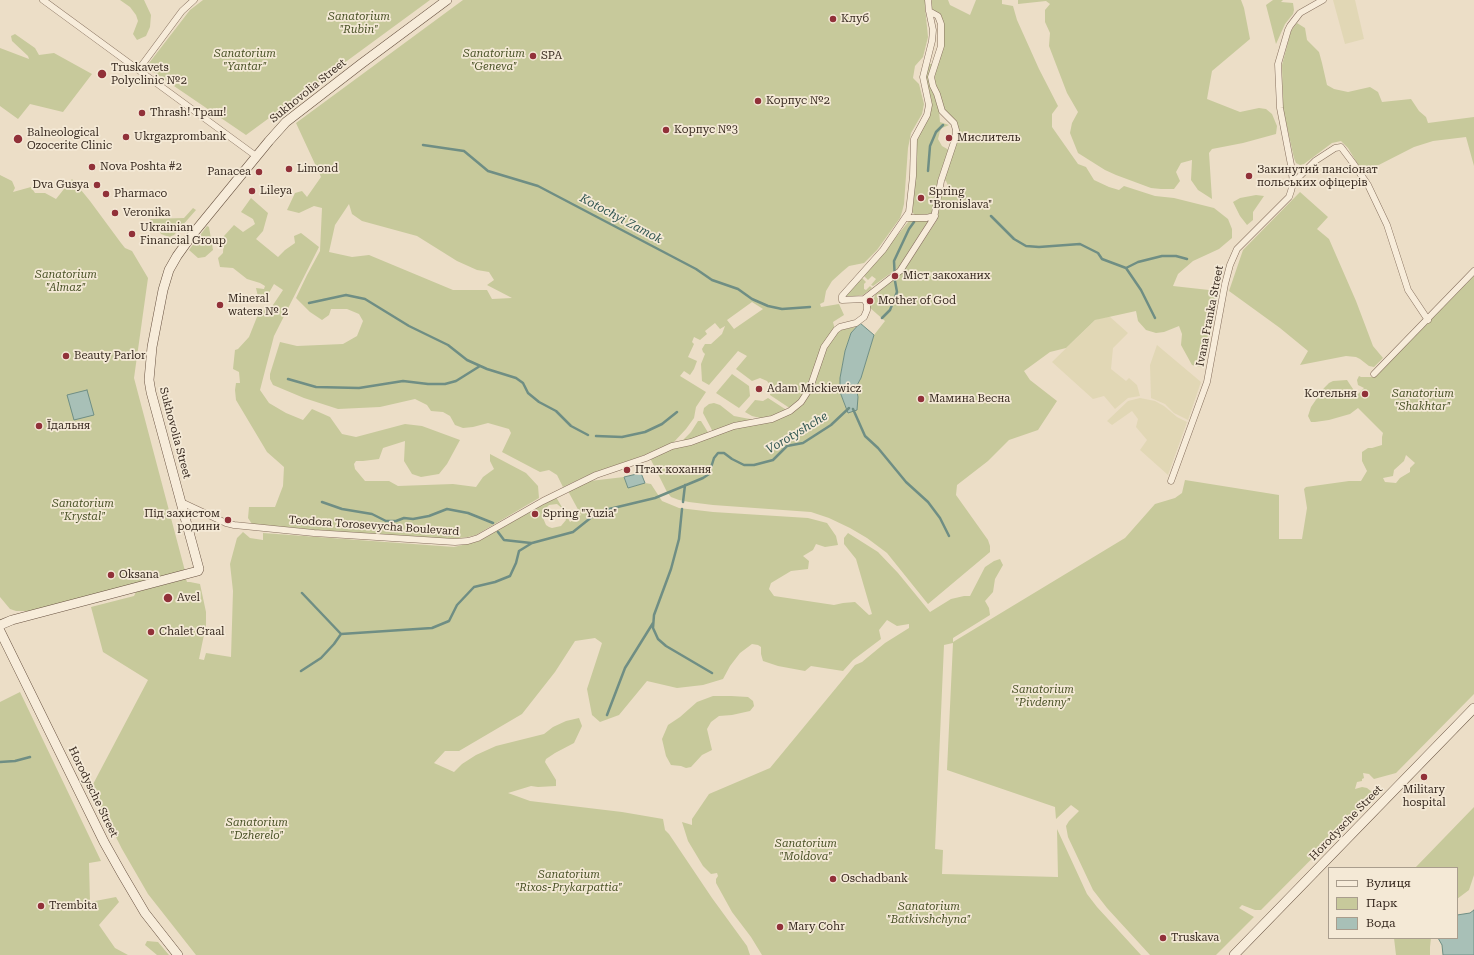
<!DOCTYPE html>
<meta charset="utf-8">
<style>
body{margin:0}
#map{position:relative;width:1474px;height:955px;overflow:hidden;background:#ecdec7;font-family:"Roboto Serif",serif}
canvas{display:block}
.legend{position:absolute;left:1328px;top:867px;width:130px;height:72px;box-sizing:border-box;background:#f4e9d6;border:1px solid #a99d8d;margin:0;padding:5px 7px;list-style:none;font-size:12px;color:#382a20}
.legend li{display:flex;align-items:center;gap:8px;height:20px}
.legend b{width:20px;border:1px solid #a99d8d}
</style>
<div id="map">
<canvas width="1474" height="955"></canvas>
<ul class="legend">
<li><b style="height:5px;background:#f7ecda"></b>Вулиця</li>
<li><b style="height:11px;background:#c7c99b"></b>Парк</li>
<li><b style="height:11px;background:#a8c0b7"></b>Вода</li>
</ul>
</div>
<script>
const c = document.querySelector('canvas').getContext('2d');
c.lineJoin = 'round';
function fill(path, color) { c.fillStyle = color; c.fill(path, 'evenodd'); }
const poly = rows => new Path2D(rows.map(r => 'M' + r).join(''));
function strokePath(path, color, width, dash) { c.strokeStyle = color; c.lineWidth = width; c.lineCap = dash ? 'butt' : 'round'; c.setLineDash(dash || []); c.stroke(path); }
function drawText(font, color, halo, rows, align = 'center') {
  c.font = font + ' "Roboto Serif",serif'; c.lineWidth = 3.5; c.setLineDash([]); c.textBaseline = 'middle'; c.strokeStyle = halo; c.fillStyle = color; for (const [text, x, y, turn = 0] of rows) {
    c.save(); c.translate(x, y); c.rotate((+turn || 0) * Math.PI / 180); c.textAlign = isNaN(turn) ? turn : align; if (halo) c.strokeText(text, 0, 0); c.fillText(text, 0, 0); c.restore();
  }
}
fill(poly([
 [1333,0,1355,0,1364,39,1345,44],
 [1109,316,1128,333,1113,348,1111,369,1126,381,1129,378,1137,385,1140,396,1128,398,1115,409,1104,396,1093,399,1052,362,1095,320],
 [1157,345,1201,382,1188,420,1174,413,1165,404,1151,398,1150,365],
 [1140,398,1155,401,1164,406,1177,417,1187,422,1168,475,1140,450,1147,440,1136,427,1138,419,1132,411,1112,425,1107,421,1128,401]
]), '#e1d7b5');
fill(poly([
 [120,0,144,0,151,15,150,27,146,36,137,40,133,34,138,21,136,15,130,7],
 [203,0,430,0,246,135,146,67,190,10],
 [463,0,926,0,925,7,928,37,923,57,915,66,913,78,919,84,924,104,922,114,911,133,908,148,904,204,902,212,900,218,877,250,864,263,849,266,843,271,832,281,826,291,824,302,820,304,821,307,839,304,844,315,833,322,835,330,810,388,791,409,770,395,771,386,767,381,760,378,752,381,736,369,747,356,738,351,709,385,702,381,701,364,705,354,703,352,702,349,705,344,711,344,722,334,725,326,720,329,715,323,705,331,707,334,700,340,694,337,692,342,694,344,688,357,697,361,694,369,690,375,684,371,680,376,706,392,696,407,694,418,686,429,673,443,645,455,593,473,563,487,557,475,549,470,540,472,502,452,511,433,509,429,488,423,473,427,463,428,455,425,450,416,443,412,431,411,427,405,415,399,380,407,338,409,304,398,273,385,270,379,270,374,280,342,297,346,343,344,357,336,363,321,359,314,347,309,331,309,329,315,322,320,310,312,296,298,307,275,320,251,322,208,314,206,299,213,287,210,295,193,302,191,307,197,321,177,296,123],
 [349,204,352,214,362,221,417,236,457,261,477,270,489,272,494,280,487,285,512,298,492,299,487,290,453,290,369,255,352,257,329,252,335,225],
 [752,302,763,309,734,329,727,320],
 [932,0,948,0,950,5,970,15,976,0,1002,0,1002,4,1013,6,1017,20,1039,69,1058,106,1052,114,1052,127,1078,164,1086,167,1094,180,1109,187,1119,190,1124,186,1155,196,1174,198,1214,208,1228,219,1232,229,1232,238,1219,249,1193,261,1178,274,1173,286,1218,291,1204,368,1192,365,1181,345,1182,334,1179,326,1164,332,1156,333,1146,330,1138,321,1136,311,1095,320,1066,348,1050,352,1024,371,1030,380,1057,401,1038,430,1009,440,988,461,957,485,956,495,988,540,990,546,990,552,928,604,887,553,867,538,850,528,829,518,811,512,713,505,689,502,679,500,671,497,667,492,650,458,672,448,735,427,772,420,802,402,825,347,838,330,856,327,851,333,845,351,840,378,840,392,848,412,858,397,856,387,861,378,874,335,885,321,869,307,873,302,875,295,903,272,937,220,940,196,948,192,949,188,946,181,943,180,956,122,944,110,934,80,943,22,941,15,931,9,931,3],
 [1018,0,1241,0,1244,8,1250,39,1212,71,1207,99,1240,112,1259,108,1266,109,1272,114,1277,126,1276,134,1243,143,1212,149,1209,153,1212,199,1198,190,1191,180,1192,160,1181,163,1176,172,1180,181,1174,189,1161,189,1151,188,1116,175,1105,170,1078,153,1070,133,1072,123,1078,112,1067,93,1049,46,1050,33,1045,22,1045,10,1050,4,1046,1,1018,4],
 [1273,0,1283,0,1281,2,1293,3,1294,10,1293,14,1285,24,1276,44,1266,5],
 [1297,23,1305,28,1307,40,1319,52,1322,63,1327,85,1334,89,1348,92,1370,87,1378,92,1382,102,1411,99,1419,111,1426,117,1428,123,1474,117,1474,166,1466,137,1433,141,1414,147,1363,173,1348,148,1341,141,1332,143,1304,164,1300,165,1296,163,1294,158,1283,109,1282,65,1291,31],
 [15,34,35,48,39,55,54,53,92,74,63,112,30,104,18,119,0,106,0,48,29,59,28,56,12,41,11,36],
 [929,64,932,64,929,74,939,111,940,122,949,125,942,128,940,131,938,139,942,146,949,150,939,177,933,213,929,214,915,215,912,212,916,138,928,120,931,105,925,80],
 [0,175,12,181,15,188,13,192,31,187,35,193,45,193,56,199,72,179,90,201,121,243,125,248,132,251,148,278,134,378,185,571,32,611,16,611,10,609,0,597],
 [1300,192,1328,217,1317,229,1329,239,1356,301,1373,346,1383,358,1374,367,1369,366,1360,359,1356,357,1346,356,1300,365,1308,351,1280,328,1229,291,1243,250],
 [1256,195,1264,196,1253,212,1253,220,1247,225,1240,216,1233,202,1240,198],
 [251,198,268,213,263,231,256,239,278,257,285,250,295,243,294,236,301,233,319,247,274,336,260,390,269,403,286,413,303,420,312,409,330,417,342,434,356,437,405,424,422,426,460,440,447,464,439,474,421,477,412,474,404,461,405,441,383,448,379,459,363,461,356,461,354,464,355,469,365,481,389,481,398,486,453,484,476,487,483,477,494,469,490,461,490,454,526,473,538,486,539,498,476,535,468,537,451,539,312,530,252,524,248,518,249,507,275,507,283,486,284,467,267,452,236,400,235,390,236,383,240,383,239,372,233,369,235,350,238,349,249,337,259,312,271,308,283,290,274,284,266,298,259,301,256,288,264,289,265,286,260,283,247,279,233,268,220,267,218,258,223,253,224,236,234,225,243,232,255,224,253,219,241,212],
 [193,208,196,210,174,235,169,237,161,234,150,219,184,218],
 [909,221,928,221,898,268,873,286,871,285,876,279,872,276,868,280,864,276],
 [207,226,209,227,213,250,205,257,198,258,189,250],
 [1474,276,1474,694,1396,773,1374,779,1369,774,1363,773,1364,778,1362,779,1362,781,1357,782,1355,789,1362,787,1367,788,1372,792,1373,797,1261,910,1255,910,1242,905,1239,908,1254,917,1216,955,1150,955,1107,908,1093,890,1068,837,1066,826,1069,821,1079,811,1071,805,1056,819,1055,807,947,770,953,643,944,645,935,849,943,850,942,874,1058,877,1057,829,1087,894,1097,907,1141,955,762,955,751,937,732,912,716,883,716,879,718,876,717,873,711,874,703,866,688,841,682,822,692,825,692,819,709,794,770,768,855,665,862,662,885,643,909,628,909,624,897,626,887,620,879,630,881,639,853,660,843,671,811,666,805,671,778,666,763,661,761,654,761,647,758,645,752,644,740,653,730,666,723,679,703,685,677,688,647,681,619,715,600,722,592,715,587,689,602,643,595,638,575,641,555,672,522,714,459,751,445,751,434,763,454,772,462,764,476,755,496,746,544,734,553,727,566,721,579,718,582,726,574,743,555,753,546,759,545,762,556,780,556,786,538,787,531,786,508,793,530,801,622,812,663,819,665,830,669,834,712,898,747,946,750,955,196,955,148,894,122,849,91,788,148,680,103,652,91,607,134,596,136,592,186,579,187,582,190,582,200,584,206,612,206,625,199,659,204,660,206,653,231,657,233,591,230,564,237,538,243,532,250,538,263,540,263,533,454,547,479,541,556,497,563,509,557,504,549,505,543,511,543,518,546,525,549,527,552,528,561,526,566,520,564,516,565,512,570,522,581,515,568,491,590,481,624,477,628,488,645,483,651,484,662,501,679,508,713,512,808,518,827,523,836,536,838,545,825,547,816,544,813,550,803,556,809,561,808,569,791,571,771,583,769,589,774,596,834,605,843,603,855,602,869,615,872,614,856,559,844,544,844,538,848,533,878,552,898,573,930,612,951,599,964,596,970,596,985,567,994,561,1000,559,1003,565,995,579,993,592,985,601,989,608,990,615,953,638,953,642,1125,538,1155,504,1175,498,1182,493,1185,480,1279,495,1279,539,1302,539,1307,508,1304,489,1306,487,1349,481,1361,481,1367,471,1362,461,1362,452,1368,448,1372,448,1382,445,1382,437,1383,433,1358,408,1350,414,1329,420,1315,422,1311,422,1308,416,1311,407,1324,388,1329,383,1333,381,1347,380,1357,395,1364,388,1358,385,1357,380,1359,376,1361,377,1375,377],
 [1406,455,1415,463,1410,468,1410,472,1400,478,1396,483,1385,482,1383,478,1393,476,1394,470,1404,461],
 [862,278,866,282,864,284,864,289,866,290,870,286,872,288,863,295,846,297,846,295],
 [732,374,749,386,750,396,739,408,716,393],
 [768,398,788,411,772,418,760,418,752,416,745,412,755,400,763,401],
 [714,403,720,405,734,416,755,420,713,432,703,413,704,408,709,404],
 [698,421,701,421,709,434,681,442,691,432],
 [20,692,101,861,89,863,90,902,116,897,119,902,99,925,115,948,128,955,0,955,0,702],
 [713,696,731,696,748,697,753,701,754,706,750,711,732,715,719,716,711,722,707,729,712,750,702,755,691,767,686,768,681,766,671,765,666,756,662,739,668,725,680,717,697,702],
 [1474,807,1474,875,1469,890,1457,899,1457,868,1415,868],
 [1394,938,1431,938,1430,947,1430,955,1396,955],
 [147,941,158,942,169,955,157,955,145,945]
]), '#c7c99b');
const water = poly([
 [860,323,874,335,861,378,856,387,858,397,857,410,848,413,840,392,840,378,845,351,851,333,860,323],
 [87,390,94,415,74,420,67,395,87,390],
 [641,473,645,483,628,488,624,477,641,473],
 [1474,910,1474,955,1443,955,1442,945,1438,938,1457,938,1457,915,1470,913,1474,910]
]);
fill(water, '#a8c0b7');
strokePath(water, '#6f8e84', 1);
strokePath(poly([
 [423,145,464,151,488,171,538,186,696,269,712,280,738,289,752,299,768,306,782,309,810,307],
 [928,171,930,146,936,132,943,125],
 [991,216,1014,239,1026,246,1039,247,1080,244,1098,253,1102,259,1126,268,1138,262,1162,256,1176,256,1187,259],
 [1126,268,1141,290,1155,318],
 [309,303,346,295,365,299,409,326,448,345,467,360,487,369,516,378,523,383,528,393,539,402,556,411,571,426,588,435],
 [882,318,890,310,897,292,895,281,894,261,909,229,914,222],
 [288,379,316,387,359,388,403,381,428,384,445,384,456,381,480,366],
 [853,409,865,436,878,448,906,482,928,502,940,518,949,536],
 [596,436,622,437,645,432,662,424,677,412],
 [322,502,342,509,372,514,386,521,396,521,404,518,413,519,429,516,447,509,468,513,493,523],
 [683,502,685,485],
 [682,509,679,539,671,569,654,615,653,628,658,639,666,646,712,673],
 [498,532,504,540,531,543],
 [302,593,341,634,432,628,449,621,457,605,474,587,495,582,510,576,516,563,519,551,532,543,573,532,593,516,605,510,655,498,703,478,709,474,714,458,718,453,724,453,732,459,744,465,754,465,773,460,787,446,803,443,831,425,849,408],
 [301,671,321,658,334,644,341,634],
 [607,715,625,668,653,623],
 [0,762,15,761,30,757]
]), '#6f8e84', 2.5);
const street = poly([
 [43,0,256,156],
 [928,0,929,11,933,30,932,41,923,77,929,105,927,115,914,139,913,176,909,212,883,250,842,296,842,300,864,299,900,271,934,218,941,181,956,136,956,130,954,123,942,111,937,94,933,86,931,77,941,46,941,24,938,16,929,11],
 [139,69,182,11,194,0],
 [1293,183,1315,161,1335,148,1341,147,1353,163,1368,185,1387,225,1408,290,1428,320],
 [906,218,926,218,935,216],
 [1374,374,1474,271],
 [1171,481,1207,382,1225,284,1230,265,1237,249,1289,197,1291,191,1293,183,1291,165,1280,108,1278,64,1288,30,1290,26,1300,13,1323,0],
 [181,502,226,523,234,525,314,533,455,542,468,541,478,538,543,501,596,475,646,458,672,446,691,442,734,426,772,419,790,411,801,402,810,388,824,347,836,330,840,327,856,323,864,317,867,310,867,304,864,299]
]);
const secondary = poly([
 [0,625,12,620,198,571,199,569,151,392,149,380,152,347,163,290,169,270,177,256,192,235,269,141,286,122,361,64,447,0],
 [0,631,104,842,122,874,145,913,178,955],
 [1234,955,1474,708]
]);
strokePath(street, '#86705e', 7);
strokePath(secondary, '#685241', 10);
strokePath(street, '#f7ecda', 6);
strokePath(secondary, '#f7ecda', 9);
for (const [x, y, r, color] of [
 [833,19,4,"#913139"],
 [533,56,4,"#913139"],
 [102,74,5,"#913139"],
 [758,101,4,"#913139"],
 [142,113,4,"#913139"],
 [666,130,4,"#913139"],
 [126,137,4,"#913139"],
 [949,138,4,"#913139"],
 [18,139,5,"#913139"],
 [92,167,4,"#913139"],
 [289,169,4,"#913139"],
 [259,172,4,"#913139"],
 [1249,176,4,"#913139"],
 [97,185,4,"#913139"],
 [252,191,4,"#913139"],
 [106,194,4,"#913139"],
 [921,198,4,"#913139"],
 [115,213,4,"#913139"],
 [132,234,4,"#913139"],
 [895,276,4,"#913139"],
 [870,301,4,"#913139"],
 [220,305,4,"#913139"],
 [66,356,4,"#913139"],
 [759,389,4,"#913139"],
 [1365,394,4,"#913139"],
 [921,399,4,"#913139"],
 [39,426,4,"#913139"],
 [627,470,4,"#913139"],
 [535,514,4,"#913139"],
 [228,520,4,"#913139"],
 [111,575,4,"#913139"],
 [168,598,5,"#913139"],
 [151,632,4,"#913139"],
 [1424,777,4,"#913139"],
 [833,879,4,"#913139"],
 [41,906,4,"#913139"],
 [780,927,4,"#913139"],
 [1163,938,4,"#913139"]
]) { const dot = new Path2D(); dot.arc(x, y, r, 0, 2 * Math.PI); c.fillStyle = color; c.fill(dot); strokePath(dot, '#f4e9d6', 1.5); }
drawText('italic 11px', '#4b5328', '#f4e9d6', [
 ["Sanatorium",359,17],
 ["\"Rubin\"",359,30],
 ["Sanatorium",245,54],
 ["\"Yantar\"",245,67],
 ["Sanatorium",494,54],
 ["\"Geneva\"",494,67],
 ["Sanatorium",66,275],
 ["\"Almaz\"",66,288],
 ["Sanatorium",1423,394],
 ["\"Shakhtar\"",1423,407],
 ["Sanatorium",83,504],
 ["\"Krystal\"",83,517],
 ["Sanatorium",1043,690],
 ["\"Pivdenny\"",1043,703],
 ["Sanatorium",257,823],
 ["\"Dzherelo\"",257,836],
 ["Sanatorium",806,844],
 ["\"Moldova\"",806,857],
 ["Sanatorium",569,875],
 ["\"Rixos-Prykarpattia\"",569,888],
 ["Sanatorium",929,907],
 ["\"Batkivshchyna\"",929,920]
]);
drawText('11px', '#382a20', '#f4e9d6', [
 ["Клуб",841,19],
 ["SPA",541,56],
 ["Truskavets",111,68],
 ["Polyclinic №2",111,81],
 ["Корпус №2",766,101],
 ["Thrash! Траш!",150,113],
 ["Корпус №3",674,130],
 ["Balneological",27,133],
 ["Ozocerite Clinic",27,146],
 ["Ukrgazprombank",134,137],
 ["Мислитель",957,138],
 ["Nova Poshta #2",100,167],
 ["Limond",297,169],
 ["Закинутий пансіонат",1257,170],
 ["польських офіцерів",1257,183],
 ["Panacea",251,172,"right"],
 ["Dva Gusya",89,185,"right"],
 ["Lileya",260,191],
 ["Spring",929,192],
 ["\"Bronislava\"",929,205],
 ["Pharmaco",114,194],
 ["Veronika",123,213],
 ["Ukrainian",140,228],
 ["Financial Group",140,241],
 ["Міст закоханих",903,276],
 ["Mineral",228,299],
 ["waters № 2",228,312],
 ["Mother of God",878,301],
 ["Beauty Parlor",74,356],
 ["Adam Mickiewicz",767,389],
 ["Котельня",1357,394,"right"],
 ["Мамина Весна",929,399],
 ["Їдальня",47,426],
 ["Птах кохання",635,470],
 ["Під захистом",220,514,"right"],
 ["родини",220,527,"right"],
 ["Spring \"Yuzia\"",543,514],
 ["Oksana",119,575],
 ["Avel",177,598],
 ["Chalet Graal",159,632],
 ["Military",1424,790,"center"],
 ["hospital",1424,803,"center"],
 ["Oschadbank",841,879],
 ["Trembita",49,906],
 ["Mary Cohr",788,927],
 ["Truskava",1171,938]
], 'left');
drawText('11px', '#382a20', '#f4e9d6', [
 ["Sukhovolia Street",308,91,-39],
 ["Ivana Franka Street",1210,316,-79],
 ["Sukhovolia Street",175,433,75],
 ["Teodora Torosevycha Boulevard",374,526,4],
 ["Horodysche Street",93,792,64],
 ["Horodysche Street",1346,823,-46]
]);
drawText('italic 12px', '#315651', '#f4e9d6', [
 ["Kotochyi Zamok",621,219,28],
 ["Vorotyshche",797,433,-31]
]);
</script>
